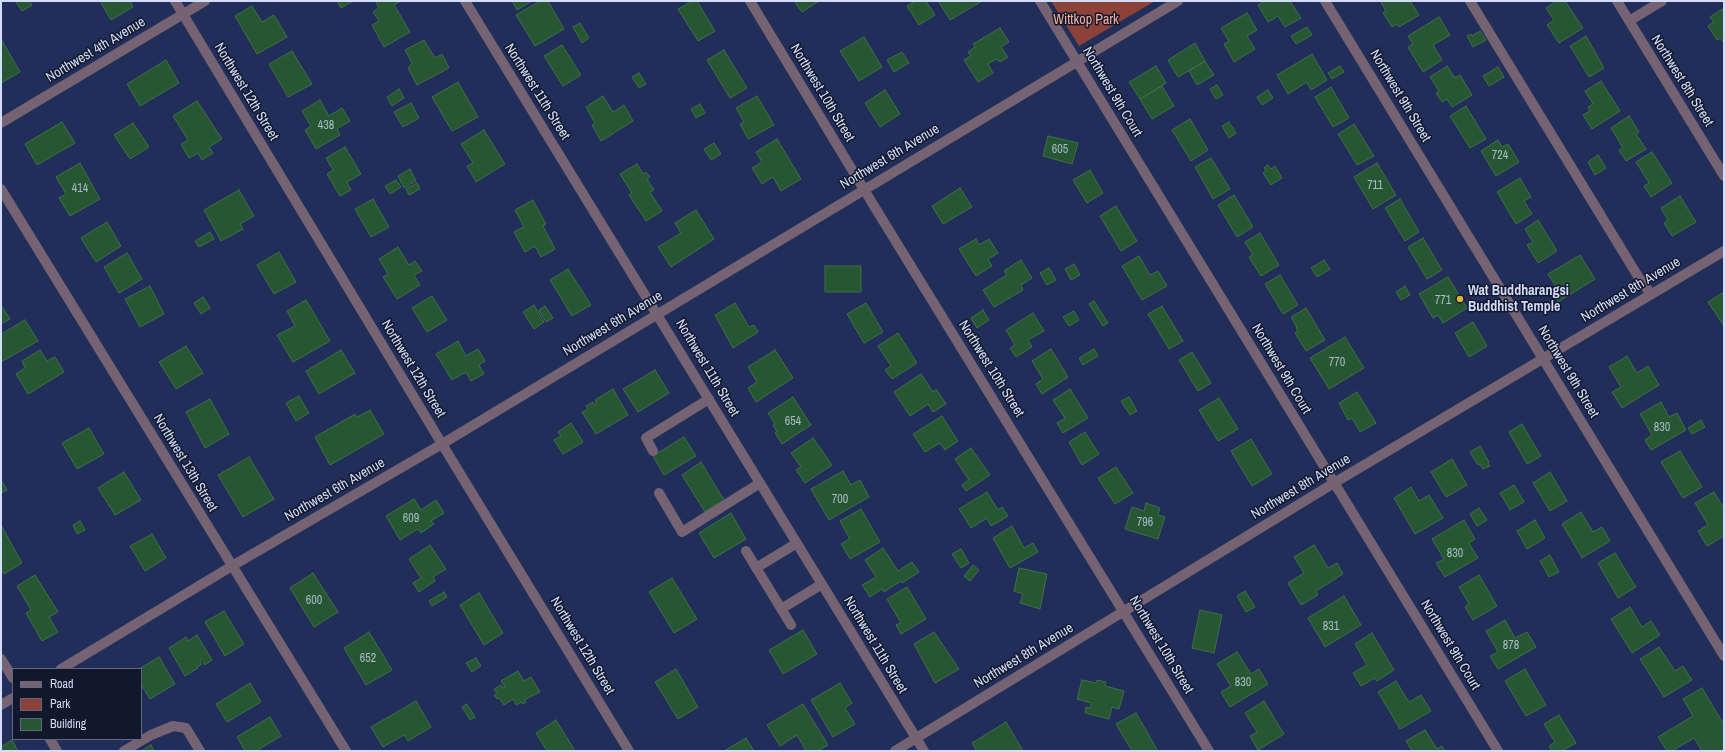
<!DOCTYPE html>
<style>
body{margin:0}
#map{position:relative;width:1725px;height:752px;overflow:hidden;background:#222e5a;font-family:"Archivo Narrow",sans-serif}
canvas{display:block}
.frame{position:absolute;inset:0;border:2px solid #d3ddf9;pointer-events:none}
.legend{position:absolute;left:12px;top:668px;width:130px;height:72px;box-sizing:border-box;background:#12182c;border:1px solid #5f677e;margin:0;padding:5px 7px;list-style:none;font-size:12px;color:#d3ddf9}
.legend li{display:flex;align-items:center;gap:8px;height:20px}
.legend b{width:20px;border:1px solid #5f677e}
</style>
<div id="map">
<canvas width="1725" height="752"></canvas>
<div class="frame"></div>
<ul class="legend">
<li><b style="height:5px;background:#756273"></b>Road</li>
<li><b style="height:11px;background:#8c4238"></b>Park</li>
<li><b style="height:11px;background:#265732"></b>Building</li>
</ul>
</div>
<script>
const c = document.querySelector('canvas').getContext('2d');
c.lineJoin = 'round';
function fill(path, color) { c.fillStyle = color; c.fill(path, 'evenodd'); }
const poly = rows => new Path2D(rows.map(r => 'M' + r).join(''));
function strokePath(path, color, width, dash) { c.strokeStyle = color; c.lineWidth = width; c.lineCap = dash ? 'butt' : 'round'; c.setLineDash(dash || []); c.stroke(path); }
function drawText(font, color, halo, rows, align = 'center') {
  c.font = font + ' "Archivo Narrow",sans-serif'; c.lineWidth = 3; c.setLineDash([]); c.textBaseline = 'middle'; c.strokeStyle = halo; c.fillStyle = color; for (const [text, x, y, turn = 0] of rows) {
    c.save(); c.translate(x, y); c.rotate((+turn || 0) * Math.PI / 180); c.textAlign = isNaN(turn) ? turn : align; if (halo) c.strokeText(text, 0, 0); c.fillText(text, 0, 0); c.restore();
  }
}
fill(poly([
 [1051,1,1155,1,1079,46]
]), '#8c4238');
const building = poly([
 [18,1,29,1,32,5,22,11,16,2,18,1],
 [100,1,130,1,133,7,111,20,100,1],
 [337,1,353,1,341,8,337,1],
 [379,1,401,1,394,5,410,32,384,47,372,25,379,21,373,12,379,8,376,2,379,1],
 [512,1,532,1,517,10,512,1],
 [540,1,548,1,564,29,535,46,516,15,540,1],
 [692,1,697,1,715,31,698,41,678,9,692,1],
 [794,1,819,1,802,12,794,1],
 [915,1,926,1,935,15,919,25,907,6,915,1],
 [941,1,982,1,950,20,939,2,941,1],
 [1265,1,1290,1,1301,18,1285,27,1278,16,1268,22,1258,5,1265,1],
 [1382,1,1410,1,1419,15,1399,27,1397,24,1392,27,1383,13,1386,11,1381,2,1382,1],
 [1557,1,1565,1,1583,28,1559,43,1547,25,1554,20,1546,8,1557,1],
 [252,6,262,22,274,15,287,37,257,54,235,16,252,6],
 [1724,8,1724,43,1721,38,1717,40,1708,26,1714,22,1710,17,1724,8],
 [1247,13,1257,30,1247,36,1255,49,1234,62,1224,44,1229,41,1221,28,1247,13],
 [1439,17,1450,35,1433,45,1442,60,1423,72,1408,47,1413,44,1408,36,1439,17],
 [580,23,589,38,582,43,573,27,580,23],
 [1307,27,1312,35,1296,44,1291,36,1307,27],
 [1000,28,1009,42,1001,47,1008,57,1000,62,996,59,988,64,993,73,978,82,964,60,971,56,968,52,975,47,973,44,1000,28],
 [1480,31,1486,40,1473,47,1467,36,1471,34,1472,36,1480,31],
 [1586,36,1604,68,1589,77,1570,46,1586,36],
 [864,37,882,67,859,81,840,51,864,37],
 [1,39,20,72,1,83,1,39],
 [424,40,435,58,442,54,449,68,417,85,408,68,412,63,405,50,424,40],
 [1195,43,1205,61,1178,77,1168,60,1195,43],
 [562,45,581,75,563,86,544,56,562,45],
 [724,50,747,88,730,98,707,60,724,50],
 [292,51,312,84,288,97,269,64,292,51],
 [902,52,909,63,894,72,887,60,902,52],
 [1312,54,1327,80,1311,90,1307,82,1288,94,1277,75,1312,54],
 [166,60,179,83,140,106,127,84,166,60],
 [1205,61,1214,75,1197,85,1189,71,1205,61],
 [1156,66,1166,83,1140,99,1129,82,1156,66],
 [1340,66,1344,72,1332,79,1328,73,1340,66],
 [1447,66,1455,78,1460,75,1472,95,1452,107,1447,99,1442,102,1436,93,1439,91,1430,77,1447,66],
 [1498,67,1504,77,1489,86,1483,76,1498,67],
 [639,73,646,84,639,88,632,77,639,73],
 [1601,81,1620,111,1592,129,1583,115,1590,111,1588,107,1593,104,1585,91,1601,81],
 [458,82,478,117,452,131,432,97,458,82],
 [1217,85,1223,95,1216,99,1210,89,1217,85],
 [1162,86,1174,106,1152,119,1140,99,1162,86],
 [1331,87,1349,118,1333,127,1315,97,1331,87],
 [399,89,404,98,392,106,387,97,399,89],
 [885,90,900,114,880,127,865,103,885,90],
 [1268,90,1273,98,1262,105,1257,97,1268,90],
 [603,96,613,112,624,105,633,121,601,141,592,125,595,123,586,107,603,96],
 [757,96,774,125,748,139,740,124,744,122,736,108,757,96],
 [320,100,329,116,342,108,350,121,337,129,340,135,316,149,305,130,311,126,302,111,320,100],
 [197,101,222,139,209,147,213,153,202,160,198,153,189,158,181,144,188,140,173,116,197,101],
 [411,103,419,118,403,127,394,112,411,103],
 [700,104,705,113,696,118,691,109,700,104],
 [1466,106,1486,139,1470,148,1450,116,1466,106],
 [1629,116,1639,132,1636,134,1646,149,1626,161,1619,150,1623,148,1611,128,1629,116],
 [1190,119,1208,150,1191,161,1172,130,1190,119],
 [62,122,75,143,37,165,25,144,62,122],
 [1229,122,1236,133,1229,138,1222,126,1229,122],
 [133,123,149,147,130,159,114,135,133,123],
 [1354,124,1374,156,1357,165,1338,134,1354,124],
 [484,130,505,164,476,182,467,166,473,163,461,144,484,130],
 [1048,136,1078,143,1072,164,1043,156,1048,136],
 [777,139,801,179,781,191,773,177,762,184,752,168,762,162,756,152,777,139],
 [1498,140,1502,147,1508,144,1519,162,1496,176,1481,151,1498,140],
 [714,143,721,154,711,160,704,149,714,143],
 [345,147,361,174,347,182,351,190,340,196,327,174,333,170,326,158,345,147],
 [1652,152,1672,183,1651,197,1644,186,1649,183,1636,162,1652,152],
 [1598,155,1606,168,1595,175,1588,162,1598,155],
 [1211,158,1230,189,1213,199,1195,167,1211,158],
 [80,163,100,199,70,216,59,198,66,194,56,177,80,163],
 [1377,163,1396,195,1373,209,1354,177,1377,163],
 [637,164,643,174,646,172,650,177,647,179,654,190,650,192,662,211,646,221,629,195,632,193,620,174,637,164],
 [1268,165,1271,169,1275,166,1282,178,1271,185,1263,173,1266,171,1264,168,1268,165],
 [410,169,416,181,404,188,398,176,410,169],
 [1090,170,1103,193,1087,203,1073,180,1090,170],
 [1520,178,1531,197,1524,201,1532,214,1516,224,1497,192,1520,178],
 [396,180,401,187,390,194,385,186,396,180],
 [417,183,420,189,409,195,406,189,417,183],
 [960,188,972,207,943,224,932,206,960,188],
 [239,190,254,216,240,224,243,229,221,241,204,210,239,190],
 [1234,195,1253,227,1237,237,1218,205,1234,195],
 [1680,196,1696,222,1672,236,1664,223,1668,220,1661,208,1680,196],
 [373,199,389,227,371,237,355,209,373,199],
 [1400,199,1419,232,1405,241,1385,208,1400,199],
 [533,200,546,224,543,226,555,249,541,257,535,246,525,252,514,232,524,227,515,210,533,200],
 [1116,206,1137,241,1121,251,1100,216,1116,206],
 [696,210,714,239,671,267,658,247,681,233,675,223,696,210],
 [1538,220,1557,251,1538,263,1527,245,1533,242,1525,229,1538,220],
 [107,222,121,246,96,262,81,238,107,222],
 [210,232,214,239,199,247,195,241,210,232],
 [1260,233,1279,265,1261,276,1249,257,1253,255,1245,242,1260,233],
 [1423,238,1442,270,1427,279,1408,247,1423,238],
 [976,239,979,245,989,239,998,253,988,259,992,266,976,276,959,249,976,239],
 [398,247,409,265,415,261,422,271,414,275,420,285,397,299,383,277,388,274,379,259,398,247],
 [279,252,296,282,274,294,257,265,279,252],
 [127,253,142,279,119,293,104,267,127,253],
 [1580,255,1595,279,1558,302,1553,294,1558,290,1548,274,1580,255],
 [1139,256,1150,275,1158,271,1167,286,1142,300,1122,266,1139,256],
 [1021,260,1032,278,1021,285,1023,290,994,307,983,290,1007,275,1004,271,1021,260],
 [1324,260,1330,269,1317,277,1311,268,1324,260],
 [1074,264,1080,275,1071,280,1065,269,1074,264],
 [825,266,861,266,861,292,825,292,825,266],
 [1049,268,1056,280,1047,285,1040,273,1049,268],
 [568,269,591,305,572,316,550,280,568,269],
 [1280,275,1298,305,1283,314,1265,284,1280,275],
 [1448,277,1467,308,1443,323,1438,315,1433,318,1419,294,1448,277],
 [150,286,164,314,140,327,125,299,150,286],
 [1405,286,1410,295,1401,300,1396,292,1405,286],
 [1724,292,1724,326,1708,302,1724,292],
 [432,296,447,320,427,332,412,308,432,296],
 [203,297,210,308,201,314,194,303,203,297],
 [306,300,330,341,293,362,277,335,295,326,287,311,306,300],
 [1094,301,1108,323,1103,326,1089,304,1094,301],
 [735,303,749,327,754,325,758,332,733,348,715,315,735,303],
 [866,303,883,332,864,343,847,314,866,303],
 [1,305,10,319,1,324,1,305],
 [534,305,544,322,534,329,523,312,534,305],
 [545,306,553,318,546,322,539,310,545,306],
 [1162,306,1183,341,1169,349,1148,314,1162,306],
 [1306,308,1325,340,1306,351,1295,333,1298,331,1296,328,1297,327,1291,317,1306,308],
 [983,310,989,320,977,328,971,318,983,310],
 [1074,311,1079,320,1069,326,1063,317,1074,311],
 [1033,313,1044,331,1028,340,1032,347,1016,357,1010,348,1015,345,1006,330,1033,313],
 [25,320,38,341,1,362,1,334,25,320],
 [1473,322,1487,346,1469,357,1455,333,1473,322],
 [898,333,917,363,892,379,885,370,891,366,878,346,898,333],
 [1345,337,1364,368,1329,389,1310,358,1345,337],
 [458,341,466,356,478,349,485,361,479,365,484,374,471,381,466,372,452,380,436,354,458,341],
 [186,346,203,373,176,389,159,362,186,346],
 [1051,349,1068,377,1042,394,1036,384,1043,379,1032,361,1051,349],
 [1094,349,1098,356,1083,365,1079,358,1094,349],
 [40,350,47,361,55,357,64,372,28,394,16,374,25,368,22,361,40,350],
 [341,350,355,373,319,394,306,371,341,350],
 [775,350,793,378,756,402,748,388,757,382,748,367,775,350],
 [1192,352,1211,383,1198,391,1179,360,1192,352],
 [1627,356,1637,373,1648,366,1659,385,1622,408,1612,392,1621,387,1609,367,1627,356],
 [655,370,669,393,638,412,623,389,655,370],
 [921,374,933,392,936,389,946,404,933,412,928,404,910,416,894,392,921,374],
 [613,389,628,415,596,434,582,412,588,409,586,406,593,402,595,405,597,404,595,400,613,389],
 [1070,389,1088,418,1063,433,1057,423,1065,418,1053,400,1070,389],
 [1357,392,1376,423,1360,432,1352,418,1348,420,1339,403,1357,392],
 [299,396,309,413,296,421,286,403,299,396],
 [793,397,811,425,782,444,775,433,777,432,773,425,775,424,768,413,793,397],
 [1129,397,1137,411,1130,415,1121,401,1129,397],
 [1219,398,1238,429,1218,441,1199,410,1219,398],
 [210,399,229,434,205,448,186,412,210,399],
 [1661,402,1669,417,1677,413,1686,430,1651,450,1645,440,1652,435,1640,414,1661,402],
 [370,410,384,434,330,465,315,437,355,414,357,417,370,410],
 [942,416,958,441,945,450,940,443,925,452,913,434,942,416],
 [1701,420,1705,427,1692,434,1688,428,1701,420],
 [571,423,583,442,563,454,554,440,561,436,558,432,571,423],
 [1522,424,1541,456,1527,464,1509,432,1522,424],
 [89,428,104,454,77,469,62,443,89,428],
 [1085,432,1099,454,1082,465,1069,442,1085,432],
 [684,437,696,456,664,475,653,456,684,437],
 [813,438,832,465,805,483,796,470,801,467,791,453,813,438],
 [1251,439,1272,474,1252,486,1231,451,1251,439],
 [1480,446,1489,462,1488,463,1490,466,1483,469,1480,464,1478,465,1470,452,1480,446],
 [971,448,990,475,966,491,962,485,969,480,955,459,971,448],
 [1680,451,1702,487,1683,498,1661,462,1680,451],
 [249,457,274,499,243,517,218,475,249,457],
 [1452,459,1467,485,1446,497,1431,472,1452,459],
 [701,462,724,500,705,512,682,475,701,462],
 [1116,467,1133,493,1115,504,1098,478,1116,467],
 [843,471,851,485,860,480,869,497,829,520,811,489,843,471],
 [124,472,141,500,115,515,98,488,124,472],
 [1550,472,1567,501,1550,511,1533,483,1550,472],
 [1,480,7,490,1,493,1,480],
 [1514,485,1524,502,1510,510,1500,493,1514,485],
 [1411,487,1419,501,1429,495,1443,518,1415,534,1394,498,1411,487],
 [987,492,998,510,1002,507,1008,516,991,526,987,518,971,528,959,509,987,492],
 [1714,492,1724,509,1724,536,1707,546,1698,531,1708,525,1695,503,1714,492],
 [414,499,421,510,436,500,444,513,431,521,434,524,421,533,418,529,400,540,386,516,414,499],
 [1146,503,1160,508,1158,515,1165,517,1158,539,1125,529,1132,507,1144,511,1146,503],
 [1479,508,1487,520,1477,526,1470,514,1479,508],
 [861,509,880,542,850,559,841,544,850,539,840,521,861,509],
 [1581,512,1593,532,1602,527,1610,541,1582,558,1562,524,1581,512],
 [731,513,746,539,714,558,699,533,731,513],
 [1464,520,1475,539,1469,543,1478,558,1445,577,1436,563,1444,559,1432,539,1464,520],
 [1535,520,1545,538,1527,549,1517,531,1535,520],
 [80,521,85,530,77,534,73,525,80,521],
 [1,525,22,563,4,574,1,569,1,525],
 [1012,526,1024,548,1033,543,1038,552,1010,568,993,538,1012,526],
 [152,534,166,558,145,571,130,546,152,534],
 [430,545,446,569,433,577,435,581,419,592,413,583,421,578,409,559,430,545],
 [1314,545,1328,568,1337,563,1343,574,1316,591,1318,595,1301,605,1288,583,1304,573,1294,557,1314,545],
 [883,548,898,571,912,562,919,572,902,583,901,581,884,592,882,589,870,597,862,585,876,577,865,560,883,548],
 [961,549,969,563,961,568,952,554,961,549],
 [1615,553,1636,587,1618,598,1598,563,1615,553],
 [1550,555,1559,572,1549,577,1540,561,1550,555],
 [973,565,979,570,970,581,964,576,973,565],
 [1019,568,1047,574,1040,609,1020,603,1023,594,1014,591,1019,568],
 [313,573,338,612,314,627,290,588,313,573],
 [35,575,58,612,49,617,58,632,42,641,26,613,31,610,17,586,35,575],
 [1479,575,1497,606,1473,620,1465,607,1469,604,1459,587,1479,575],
 [672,578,697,619,674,633,649,592,672,578],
 [907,587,926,619,901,634,896,625,901,623,887,599,907,587],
 [1245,591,1255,607,1246,612,1237,596,1245,591],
 [444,592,447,597,432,606,429,601,444,592],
 [479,593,503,633,484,645,460,605,479,593],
 [1344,596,1361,625,1325,647,1308,618,1344,596],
 [1630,607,1642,627,1651,621,1660,635,1632,653,1611,619,1630,607],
 [1200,610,1222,615,1214,653,1192,648,1200,610],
 [224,611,244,644,225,656,205,622,224,611],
 [1505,620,1515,638,1527,632,1536,647,1498,669,1490,656,1498,652,1486,631,1505,620],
 [803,630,817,654,783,674,769,650,803,630],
 [369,632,392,670,366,685,344,648,369,632],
 [934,632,959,669,935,683,914,644,934,632],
 [1372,633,1394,670,1377,681,1375,678,1361,686,1353,673,1367,665,1355,644,1372,633],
 [197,635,212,660,205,665,202,659,200,660,202,664,197,667,198,668,185,676,169,648,186,637,188,641,197,635],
 [1659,647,1675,671,1683,666,1692,680,1664,697,1640,659,1659,647],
 [1237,652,1251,674,1259,669,1268,684,1230,707,1221,692,1231,686,1217,664,1237,652],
 [159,657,175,684,150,699,141,684,141,669,139,669,159,657],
 [476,658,481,666,472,672,466,663,476,658],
 [676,669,698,707,678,719,655,682,676,669],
 [1525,669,1546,705,1526,716,1505,681,1525,669],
 [518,671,524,681,531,677,540,692,524,700,526,702,523,704,522,702,516,705,513,699,504,705,499,698,497,699,494,695,497,693,494,689,501,685,503,688,505,687,501,681,518,671],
 [1082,680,1096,683,1097,680,1106,682,1105,686,1124,691,1119,709,1112,707,1109,719,1085,713,1086,707,1090,708,1091,703,1077,699,1082,680],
 [1396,681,1409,702,1421,695,1431,711,1400,729,1378,692,1396,681],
 [250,683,261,702,227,722,216,704,250,683],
 [840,683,852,703,845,708,855,724,833,737,811,700,840,683],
 [1702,688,1724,725,1724,751,1702,751,1694,738,1672,751,1667,751,1658,737,1693,716,1683,699,1702,688],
 [416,701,431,727,408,741,404,735,383,747,371,727,416,701],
 [1264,701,1284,734,1258,750,1250,736,1257,732,1245,713,1264,701],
 [467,704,475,717,470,720,462,707,467,704],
 [803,704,828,745,818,751,806,751,797,735,780,746,767,725,803,704],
 [1136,713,1158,751,1132,751,1116,724,1136,713],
 [1559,715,1576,743,1562,751,1552,751,1549,746,1555,742,1544,724,1559,715],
 [270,717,281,736,256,751,245,751,237,737,270,717],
 [556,720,575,751,547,751,536,733,556,720],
 [1006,722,1023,751,977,751,972,743,1006,722],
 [1425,730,1437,749,1442,746,1445,751,1412,751,1406,741,1425,730],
 [746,738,754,751,724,751,746,738],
 [12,740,18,751,1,751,1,747,12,740],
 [151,745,154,751,141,751,151,745]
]);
fill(building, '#265732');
strokePath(building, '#3f6f4a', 1);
strokePath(poly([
 [175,1,442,444,629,751],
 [465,1,924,751],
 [750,1,874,206,1209,751],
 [1040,1,1498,751],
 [1325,1,1724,656],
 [1470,1,1639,278,1651,294],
 [1617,1,1724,176],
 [1629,21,1662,1],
 [1,123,205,1],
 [1,189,346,751],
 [653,451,646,438,709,399],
 [659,493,682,532,760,483],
 [746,551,791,625],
 [756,568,797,543],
 [781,609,822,584],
 [1,659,13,678],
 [61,669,232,566,442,444,1178,1],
 [1,705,13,698],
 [50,739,57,751],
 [124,751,151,735,173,726,186,728,200,751],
 [895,751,1334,483,1724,251]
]), '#756273', 10);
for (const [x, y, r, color] of [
 [1460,299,4,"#dbb233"]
]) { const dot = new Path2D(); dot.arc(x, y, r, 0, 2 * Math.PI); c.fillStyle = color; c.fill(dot); strokePath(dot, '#12182c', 1.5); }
drawText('12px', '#a8bcc7', null, [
 ["438",326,126],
 ["605",1060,150],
 ["724",1500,156],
 ["711",1375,186],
 ["414",80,189],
 ["771",1443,301],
 ["770",1337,363],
 ["654",793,422],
 ["830",1662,428],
 ["700",840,500],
 ["609",411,519],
 ["796",1145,523],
 ["830",1455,554],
 ["600",314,601],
 ["831",1331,627],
 ["878",1511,646],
 ["652",368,659],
 ["830",1243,683]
]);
drawText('14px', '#f7afa3', '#12182c', [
 ["Wittkop Park",1086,20]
]);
drawText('14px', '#d3ddf9', '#12182c', [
 ["Northwest 4th Avenue",96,50,-31],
 ["Northwest 8th Street",1682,81,58],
 ["Northwest 12th Street",246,92,59],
 ["Northwest 11th Street",537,92,58],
 ["Northwest 9th Court",1112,92,59],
 ["Northwest 10th Street",822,93,59],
 ["Northwest 9th Street",1400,96,59],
 ["Northwest 6th Avenue",890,157,-31],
 ["Northwest 8th Avenue",1631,290,-31],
 ["Northwest 6th Avenue",613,324,-31],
 ["Northwest 11th Street",707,368,59],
 ["Northwest 12th Street",413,369,59],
 ["Northwest 10th Street",991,369,58],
 ["Northwest 9th Court",1281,369,59],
 ["Northwest 9th Street",1568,372,59],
 ["Northwest 13th Street",185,463,59],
 ["Northwest 8th Avenue",1301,487,-31],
 ["Northwest 6th Avenue",335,490,-30],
 ["Northwest 11th Street",875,645,59],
 ["Northwest 10th Street",1161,645,59],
 ["Northwest 9th Court",1450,645,59],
 ["Northwest 12th Street",582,646,59],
 ["Northwest 8th Avenue",1024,656,-31]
]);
drawText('bold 14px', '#d3ddf9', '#12182c', [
 ["Wat Buddharangsi",1468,291],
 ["Buddhist Temple",1468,307]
], 'left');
</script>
